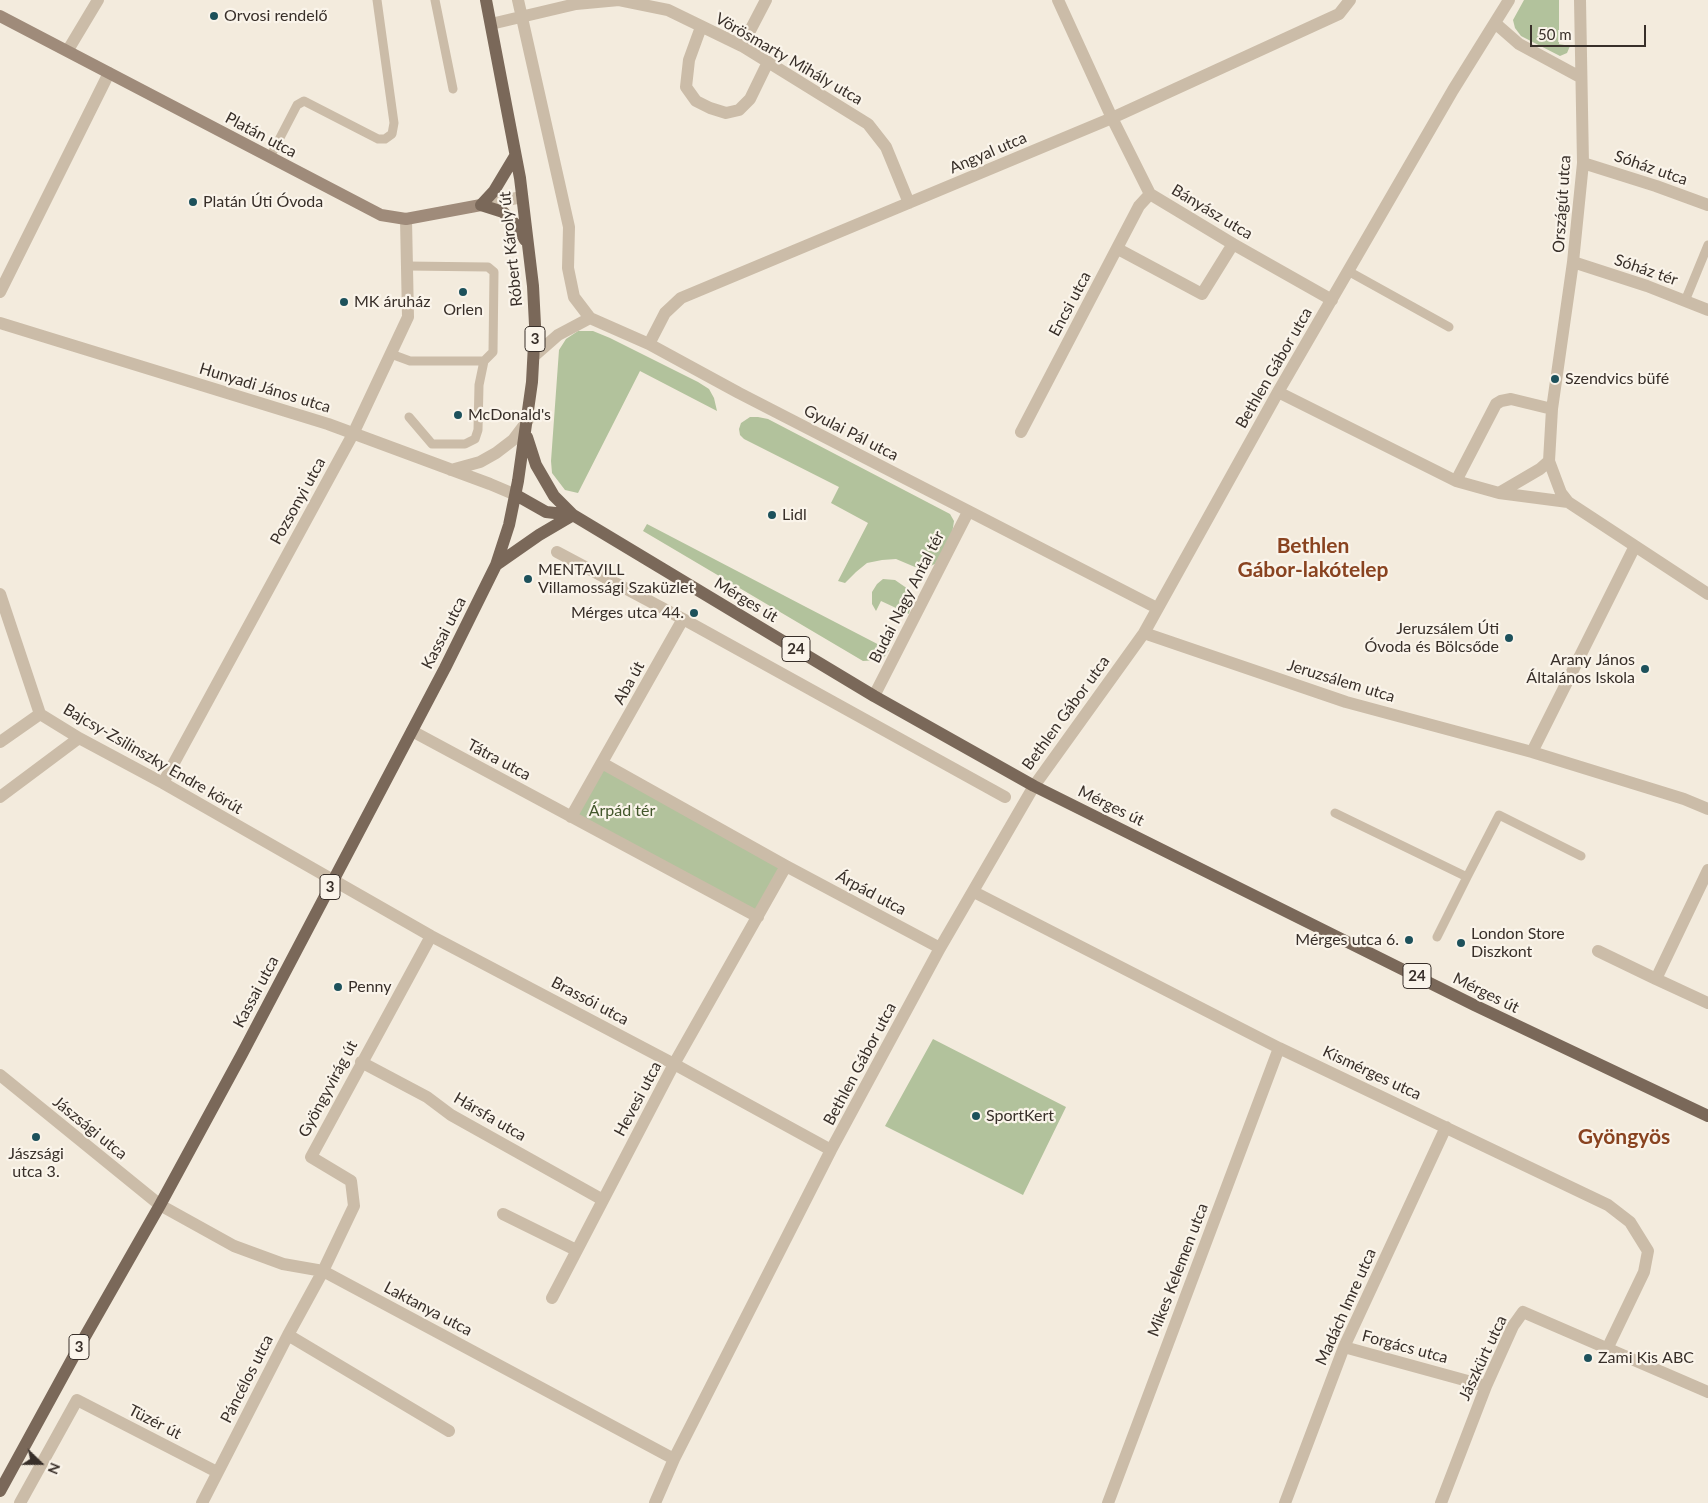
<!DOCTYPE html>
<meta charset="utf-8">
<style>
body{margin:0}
#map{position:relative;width:1708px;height:1503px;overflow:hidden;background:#f3ebdd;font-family:Lato,sans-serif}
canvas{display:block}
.north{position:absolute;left:15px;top:1438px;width:50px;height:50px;-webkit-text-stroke:4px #faf4ea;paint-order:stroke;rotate:112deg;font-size:14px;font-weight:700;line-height:20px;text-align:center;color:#382f29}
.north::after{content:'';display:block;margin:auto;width:18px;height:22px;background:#382f29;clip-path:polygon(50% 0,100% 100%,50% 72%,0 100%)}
.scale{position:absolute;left:1530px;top:25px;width:116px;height:22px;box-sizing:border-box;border:2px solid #382f29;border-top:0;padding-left:6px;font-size:15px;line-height:18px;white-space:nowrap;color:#382f29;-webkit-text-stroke:4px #faf4ea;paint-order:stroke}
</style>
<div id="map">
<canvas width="1708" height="1503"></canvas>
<div class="north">N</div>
<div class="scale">50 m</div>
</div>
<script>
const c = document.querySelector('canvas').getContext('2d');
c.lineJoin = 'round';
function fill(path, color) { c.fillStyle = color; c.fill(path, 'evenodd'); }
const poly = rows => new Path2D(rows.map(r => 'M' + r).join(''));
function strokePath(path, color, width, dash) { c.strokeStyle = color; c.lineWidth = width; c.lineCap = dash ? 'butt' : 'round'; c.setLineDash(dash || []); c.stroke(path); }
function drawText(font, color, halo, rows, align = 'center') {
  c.font = font + ' Lato,sans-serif'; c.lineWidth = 4.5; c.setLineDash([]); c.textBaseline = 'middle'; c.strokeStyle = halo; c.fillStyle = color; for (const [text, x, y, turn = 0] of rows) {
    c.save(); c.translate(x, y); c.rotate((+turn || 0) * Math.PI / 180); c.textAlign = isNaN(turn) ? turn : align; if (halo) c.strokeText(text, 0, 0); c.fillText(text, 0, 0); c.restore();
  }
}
fill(poly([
 [1524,0,1559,0,1559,44,1570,46,1567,53,1560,56,1521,36,1515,28,1513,20],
 [578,331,593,331,610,338,698,382,709,389,714,398,717,411,640,371,578,493,565,490,552,473,551,461,559,350,566,339],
 [750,417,758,417,768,419,950,514,954,521,952,534,935,564,926,568,915,567,896,559,882,560,867,563,856,572,845,583,838,581,868,523,831,503,839,487,744,439,740,435,739,429,741,423],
 [647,524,806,607,889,650,885,656,879,660,863,661,643,531],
 [883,579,895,580,908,589,912,600,909,614,881,601,876,611,872,604,872,592,877,584],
 [604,769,782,868,757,913,576,817],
 [933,1039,1066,1107,1023,1195,885,1126]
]), '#b2c29c');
strokePath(poly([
 [435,0,453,89],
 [270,157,297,105,304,101,378,139,385,139,392,134,394,123,377,0],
 [1348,271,1449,327],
 [1685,301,1708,245],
 [391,354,410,361,484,361,493,352,494,272,488,267,407,266],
 [409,417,432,444,465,444,475,439,478,430,479,385,484,361],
 [1335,813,1467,877,1499,815,1581,856],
 [1437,937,1467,877]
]), '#cbbca8', 9);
strokePath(poly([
 [518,0,569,227,568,268,574,297,590,318,649,344,739,393,1157,608],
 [1058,0,1112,118,1150,194,1233,244,1332,300],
 [1580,0,1583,163,1573,262,1552,409,1549,461,1561,493,1568,502,1708,594],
 [1495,23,1519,44,1580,77],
 [491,24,576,4,619,0,668,10,742,46,868,124,886,147,909,203],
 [701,27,689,60,686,87,696,101,710,108,726,113,739,110,750,99,768,62],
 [742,46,766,0],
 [68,50,98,0],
 [1583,163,1656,186,1708,205],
 [481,205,522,197],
 [1118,249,1202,294,1233,244],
 [1573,262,1647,286,1708,310],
 [0,292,109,73],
 [0,323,328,424,490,484,516,495],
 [649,344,665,313,681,298,1112,118,1339,14,1350,0],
 [534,356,558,335,590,318],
 [1278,392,1456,481,1499,493,1568,502],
 [1021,432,1139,206,1150,194],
 [451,470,480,462,496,453,513,440,528,420],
 [1456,481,1496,404,1501,401,1511,399,1552,409],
 [1499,493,1540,469,1549,461],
 [557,552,683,619,1005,797],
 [0,594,40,714,79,738,163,783,431,936,674,1064,831,1150],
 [1144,633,1346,702,1532,752,1684,799,1708,809],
 [874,696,968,512],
 [412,731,758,917],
 [0,742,40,714],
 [1532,752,1635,546],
 [602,763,786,866,940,948],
 [163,783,353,434,408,317,406,219],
 [0,797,79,738],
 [571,817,683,619],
 [1708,870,1656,979,1708,1003],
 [974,892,1279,1048,1608,1205,1630,1222,1648,1251,1644,1272,1608,1347],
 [1598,951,1656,979],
 [361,1062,427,1097,451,1115,603,1200],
 [0,1075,160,1205,234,1246,283,1264,323,1271,674,1459],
 [503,1214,576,1250],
 [552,1298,674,1064,786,866],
 [288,1335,449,1431],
 [1344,1347,1486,1386],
 [20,1503,77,1400,217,1472],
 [202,1503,288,1335,323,1271,354,1206,351,1181,311,1157,431,936],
 [655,1503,674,1459,831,1150,940,948,1034,786,1144,633,1278,392,1453,90,1509,0],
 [1108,1503,1279,1048],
 [1285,1503,1344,1347,1446,1127],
 [1441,1503,1486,1386,1513,1326,1523,1312,1708,1392]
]), '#cbbca8', 12);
strokePath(poly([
 [0,16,381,215,406,219,481,205]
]), '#9f8b7a', 12);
strokePath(poly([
 [515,156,494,191,481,205,503,212,517,226,525,240],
 [527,437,536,465,554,496,573,515],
 [516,495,546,512,573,515,874,696,1034,786,1474,1005,1708,1116],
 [496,565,539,535,573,515],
 [0,1491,75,1354,160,1205,242,1054,445,668,496,565,509,525,518,481,532,382,535,325,533,286,520,178,486,0]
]), '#7a6859', 12);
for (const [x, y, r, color] of [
 [214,16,5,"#1d515b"],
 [193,202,5,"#1d515b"],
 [463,292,5,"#1d515b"],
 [344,302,5,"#1d515b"],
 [1555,379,5,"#1d515b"],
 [458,415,5,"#1d515b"],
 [772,515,5,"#1d515b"],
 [528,579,5,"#1d515b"],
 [694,613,5,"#1d515b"],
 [1509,638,5,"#1d515b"],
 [1645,669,5,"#1d515b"],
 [1409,940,5,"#1d515b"],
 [1461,943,5,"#1d515b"],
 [338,987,5,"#1d515b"],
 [976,1116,5,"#1d515b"],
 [36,1137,5,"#1d515b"],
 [1588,1358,5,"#1d515b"]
]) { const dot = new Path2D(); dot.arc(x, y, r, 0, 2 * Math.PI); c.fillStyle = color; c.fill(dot); strokePath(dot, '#faf4ea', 2); }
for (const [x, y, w] of [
 [535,339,20],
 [796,649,28],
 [330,887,20],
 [1417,976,28],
 [79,1347,20]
]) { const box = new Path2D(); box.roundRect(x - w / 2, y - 12.5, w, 25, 4); c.fillStyle = '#faf4ea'; c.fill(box); strokePath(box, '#382f29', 1); }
drawText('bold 15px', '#382f29', null, [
 ["3",535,339],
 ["24",796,649],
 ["3",330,887],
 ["24",1417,976],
 ["3",79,1347]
]);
drawText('16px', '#382f29', '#faf4ea', [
 ["Orvosi rendelő",224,16],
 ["Platán Úti Óvoda",203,202],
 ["MK áruház",354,302],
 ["Orlen",463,310,"center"],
 ["Szendvics büfé",1565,379],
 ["McDonald's",468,415],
 ["Lidl",782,515],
 ["MENTAVILL",538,570],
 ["Villamossági Szaküzlet",538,588],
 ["Mérges utca 44.",684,613,"right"],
 ["Jeruzsálem Úti",1499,629,"right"],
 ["Óvoda és Bölcsőde",1499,647,"right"],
 ["Arany János",1635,660,"right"],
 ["Általános Iskola",1635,678,"right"],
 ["London Store",1471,934],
 ["Diszkont",1471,952],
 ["Mérges utca 6.",1399,940,"right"],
 ["Penny",348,987],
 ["SportKert",986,1116],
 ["Jászsági",36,1154,"center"],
 ["utca 3.",36,1172,"center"],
 ["Zami Kis ABC",1598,1358]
], 'left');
drawText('16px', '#382f29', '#faf4ea', [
 ["Vörösmarty Mihály utca",789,59,30],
 ["Platán utca",261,135,28],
 ["Angyal utca",988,153,-23],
 ["Sóház utca",1651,168,19],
 ["Országút utca",1562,204,-86],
 ["Bányász utca",1212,212,31],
 ["Róbert Károly út",511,249,-96],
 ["Sóház tér",1646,270,19],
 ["Encsi utca",1070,304,-62],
 ["Bethlen Gábor utca",1274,368,-60],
 ["Hunyadi János utca",265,388,17],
 ["Gyulai Pál utca",851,433,27],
 ["Pozsonyi utca",298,501,-61],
 ["Budai Nagy Antal tér",907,597,-63],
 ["Mérges út",746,600,31],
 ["Kassai utca",444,633,-63],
 ["Jeruzsálem utca",1341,681,17],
 ["Aba út",629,683,-61],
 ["Bethlen Gábor utca",1066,713,-54],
 ["Bajcsy-Zsilinszky Endre körút",153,759,30],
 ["Tátra utca",499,760,28],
 ["Mérges út",1111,806,26],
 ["Árpád utca",871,893,28],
 ["Kassai utca",256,992,-62],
 ["Mérges út",1486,993,26],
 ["Brassói utca",590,1001,28],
 ["Bethlen Gábor utca",860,1064,-62],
 ["Kismérges utca",1372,1073,25],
 ["Gyöngyvirág út",328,1089,-62],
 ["Hevesi utca",638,1099,-62],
 ["Hársfa utca",490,1117,30],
 ["Jászsági utca",90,1128,39],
 ["Mikes Kelemen utca",1178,1270,-69],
 ["Madách Imre utca",1346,1307,-66],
 ["Laktanya utca",428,1309,28],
 ["Forgács utca",1405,1347,15],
 ["Jászkürt utca",1483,1358,-65],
 ["Páncélos utca",247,1379,-63],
 ["Tüzér út",155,1422,27]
]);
drawText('16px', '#43572c', '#faf4ea', [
 ["Árpád tér",622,811]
]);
drawText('bold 21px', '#894320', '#faf4ea', [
 ["Bethlen",1313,546],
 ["Gábor-lakótelep",1313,570],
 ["Gyöngyös",1624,1137]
]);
</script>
